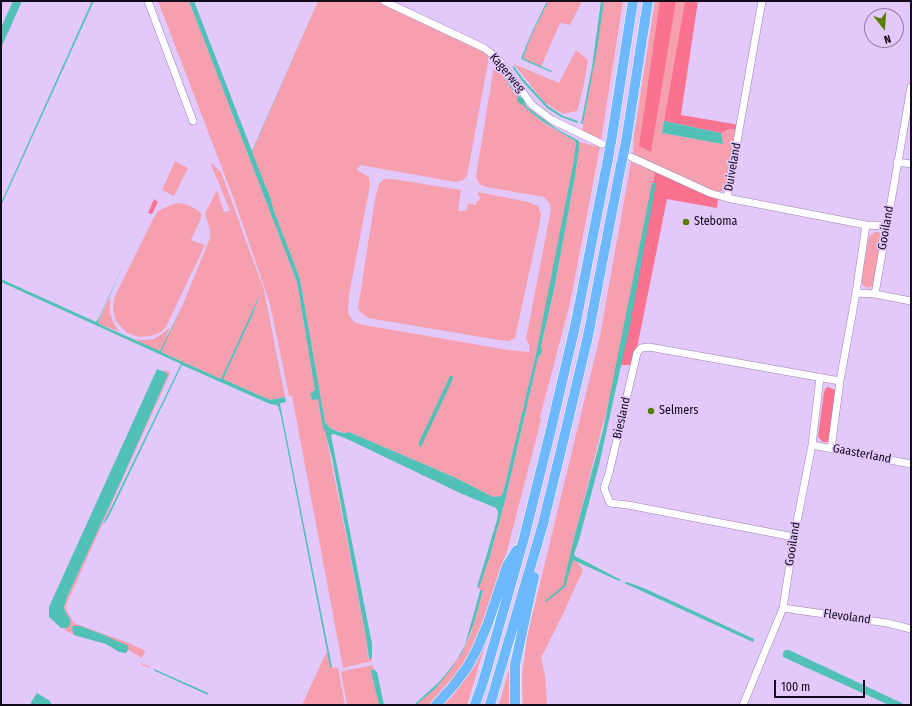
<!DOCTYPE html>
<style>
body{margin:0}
#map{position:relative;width:912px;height:706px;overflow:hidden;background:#e3c9fb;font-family:"Fira Sans Condensed",sans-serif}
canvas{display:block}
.frame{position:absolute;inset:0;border:2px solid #130a1b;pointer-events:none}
.north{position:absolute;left:864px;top:8px;width:40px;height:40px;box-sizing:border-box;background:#e3c9fb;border:1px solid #907da1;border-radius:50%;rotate:163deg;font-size:11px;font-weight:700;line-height:16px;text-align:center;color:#130a1b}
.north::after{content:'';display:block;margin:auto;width:14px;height:18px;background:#567f00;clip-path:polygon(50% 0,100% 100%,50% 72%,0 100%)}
.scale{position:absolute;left:774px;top:680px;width:91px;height:18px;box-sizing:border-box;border:2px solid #130a1b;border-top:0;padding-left:5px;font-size:12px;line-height:14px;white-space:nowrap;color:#130a1b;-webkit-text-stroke:3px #e3c9fb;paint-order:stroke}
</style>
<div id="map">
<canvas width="912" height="706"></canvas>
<div class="frame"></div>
<div class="north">N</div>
<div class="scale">100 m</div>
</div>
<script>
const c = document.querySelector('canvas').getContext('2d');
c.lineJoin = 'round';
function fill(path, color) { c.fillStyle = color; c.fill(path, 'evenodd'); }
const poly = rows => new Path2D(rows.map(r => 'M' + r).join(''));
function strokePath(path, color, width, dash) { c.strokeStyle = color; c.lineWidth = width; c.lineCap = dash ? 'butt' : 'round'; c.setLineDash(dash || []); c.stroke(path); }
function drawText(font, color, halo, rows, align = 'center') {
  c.font = font + ' "Fira Sans Condensed",sans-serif'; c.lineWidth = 3.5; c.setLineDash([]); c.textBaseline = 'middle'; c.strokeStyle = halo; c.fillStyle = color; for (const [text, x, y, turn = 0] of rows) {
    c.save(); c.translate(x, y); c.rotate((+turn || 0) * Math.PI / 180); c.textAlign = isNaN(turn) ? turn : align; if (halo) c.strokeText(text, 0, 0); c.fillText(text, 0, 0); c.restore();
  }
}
fill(poly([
 [158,1,189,1,297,282,315,390,311,394,312,400,318,398,323,428,325,430,366,637,368,657,369,659,372,658,372,661,343,668,292,396,289,396,270,304,235,202],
 [318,1,378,1,455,36,484,52,489,57,467,176,463,180,456,182,360,165,357,170,369,177,370,185,349,295,348,314,354,322,364,325,508,350,529,352,530,346,526,339,551,209,550,204,544,197,487,187,481,185,478,182,476,176,494,66,496,67,527,109,541,121,575,141,600,147,570,303,540,417,541,420,507,551,481,628,471,652,463,667,442,694,430,705,416,705,436,688,462,653,471,633,483,592,480,591,479,588,489,559,505,501,538,358,541,354,542,350,541,347,554,290,575,176,579,144,576,143,573,165,549,292,536,354,503,493,501,496,493,497,454,477,349,432,344,433,330,428,325,422,300,279,274,211,270,197,252,152],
 [548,1,582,1,570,25,560,23,541,67,523,58,531,36],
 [604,1,623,1,601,141,582,132],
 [655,1,685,1,662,133,723,144,721,133,729,129,740,130,725,191,716,192,633,155,634,135],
 [576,50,588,60,583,89,577,111,563,114,544,102,514,64,559,83],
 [175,161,188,168,174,196,162,190],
 [210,162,221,172,264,290,285,397,270,400,223,379,252,316,261,293,221,379,161,352,162,348,159,351,134,339,143,340,154,339,162,334,170,327,163,347,183,304,210,238,210,230,205,213,217,190,224,212,230,211],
 [631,162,655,172,634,288,618,365,574,538,571,554,583,570,564,612,541,658,545,675,547,705,523,705,522,677,527,637,600,336],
 [384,179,393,179,461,190,458,211,464,211,467,209,468,203,475,205,477,201,479,201,480,197,478,195,478,192,528,202,538,206,541,214,539,227,515,338,509,341,498,340,368,318,360,312,358,308,375,199,379,184],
 [177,203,186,204,194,208,201,213,201,218,191,240,205,245,166,327,161,332,150,336,139,337,127,333,116,321,113,310,114,298,153,219,158,211,166,207],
 [875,232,879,232,882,238,874,283,873,286,868,288,864,286,862,284,862,275,869,236],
 [110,297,110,313,114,324,120,332,99,324,98,322],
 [164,370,170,372,169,376,66,605,67,611,74,623,126,642,146,651,142,664,149,666,150,668,141,665,146,652,145,651,142,658,128,650,129,648,104,635,80,626,76,626,72,630,74,635,61,628,65,629,70,619,65,611,64,604,67,597,120,483,168,375,167,373,163,372],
 [492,621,467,705,441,705],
 [327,651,330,667,338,668,345,705,302,705],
 [513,657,512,705,499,705,508,673],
 [373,665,373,669,371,671,379,705,347,705,341,672,343,671]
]), '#f6a0af');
fill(poly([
 [660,1,676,1,651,152,639,146],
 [685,1,698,1,681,115,740,125,740,130,729,129,721,133,664,121],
 [655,172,718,199,717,208,667,199,636,353,632,365,618,365,634,288],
 [154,199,158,202,152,214,148,213],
 [828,387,836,390,829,440,828,442,823,442,818,437,824,392,826,388]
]), '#fa7290');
fill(poly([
 [13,1,22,1,1,48,1,28],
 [92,1,94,1,1,206,1,203],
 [189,1,194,1,252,151,318,1,252,152,270,197,274,211,300,279,325,422,330,428,339,432,344,433,349,432,454,477,493,497,501,496,503,493,536,354,573,165,576,143,575,141,542,121,527,109,523,105,518,102,517,100,518,97,496,66,519,96,524,99,525,104,528,108,557,129,579,141,579,148,575,176,554,290,541,346,542,350,541,354,538,358,505,501,489,559,479,588,477,587,497,520,498,512,496,508,460,493,345,438,334,434,331,435,372,644,372,658,369,659,366,637,332,458,325,431,323,428,318,399,312,400,311,395,310,394,315,390,297,282],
 [547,1,547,4,531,36,523,58,552,71,551,72,521,59,530,36],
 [601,1,604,1,597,49,583,124,581,124,592,67],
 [513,65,524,80,548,106,563,116,578,121,577,123,561,117,547,108,523,82,513,68],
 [664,121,721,133,723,144,662,133],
 [652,183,656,183,630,325,599,465,579,540,574,554,575,556,621,580,619,581,573,560,565,587,546,602,545,601,563,586,574,538,603,430],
 [130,250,98,322,99,324,160,351,183,304,161,352,221,379,261,292,252,316,223,379,270,400,285,397,286,402,281,403,280,404,332,667,330,667,327,651,281,416,278,406,276,405,270,404,182,365,108,518,102,526,181,364,1,282,1,279,96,322,100,316],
 [157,369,167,373,168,375,120,483,67,597,64,607,65,611,70,619,70,625,67,628,61,628,49,617,49,607],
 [450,376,453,376,453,378,450,385,421,447,419,446,419,442],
 [627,582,646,589,754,639,753,642,624,583],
 [481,590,483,591,473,626,462,653,451,669,436,688,416,705,414,705,440,681,457,660,465,645,480,591],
 [73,626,80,626,104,635,128,646,129,648,126,653,119,652,106,644,74,635,72,630],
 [785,650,789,650,906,705,889,705,783,657,783,653],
 [154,669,208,693,208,695,155,671],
 [373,669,377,672,384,705,379,705,371,671],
 [37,693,50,701,52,705,30,705,33,699]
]), '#51c0b7');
const minor = poly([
 [148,1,193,121],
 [384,1,484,48,496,57,502,64,532,105,552,120,602,144],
 [762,1,727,198,866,225,886,226],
 [631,157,710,193,727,198],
 [897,162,911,164],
 [856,293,875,294,911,301],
 [875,294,911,87],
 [812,445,911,464],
 [831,449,840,381,856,293,866,225],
 [794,537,628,505,610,503,604,488,609,473,637,353,641,348,649,347,840,381],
 [783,608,887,623,911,629],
 [743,705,783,608,794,537,812,445,820,377]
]);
const highway = poly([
 [612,136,633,1],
 [626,142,648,1],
 [436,705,454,685,468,666,477,649,488,623,507,566,517,550],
 [475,705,484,679,524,538,551,429,576,322,608,159],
 [490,705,543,524,568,421,588,336,621,165],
 [515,705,515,665,534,577]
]);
strokePath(minor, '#9a82b0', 8);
strokePath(highway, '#fff', 11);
strokePath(minor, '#fff', 7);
strokePath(highway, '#6eb8fd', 10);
const highwayBridge = poly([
 [608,159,612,136],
 [621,165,626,142]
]);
strokePath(highwayBridge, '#fff', 11, []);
strokePath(highwayBridge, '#6eb8fd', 10);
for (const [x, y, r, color] of [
 [686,222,4,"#567f00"],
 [651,411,4,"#567f00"]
]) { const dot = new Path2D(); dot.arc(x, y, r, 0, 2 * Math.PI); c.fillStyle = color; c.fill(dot); strokePath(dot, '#e3c9fb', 1.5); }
drawText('12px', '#130a1b', '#e3c9fb', [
 ["Kagerweg",507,73,50],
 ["Duiveland",733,167,-80],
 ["Gooiland",886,228,-80],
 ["Biesland",622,418,-77],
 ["Gaasterland",862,454,11],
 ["Gooiland",793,544,-81],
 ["Flevoland",847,617,8]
]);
drawText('12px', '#130a1b', '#e3c9fb', [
 ["Steboma",694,222],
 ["Selmers",659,411]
], 'left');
</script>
